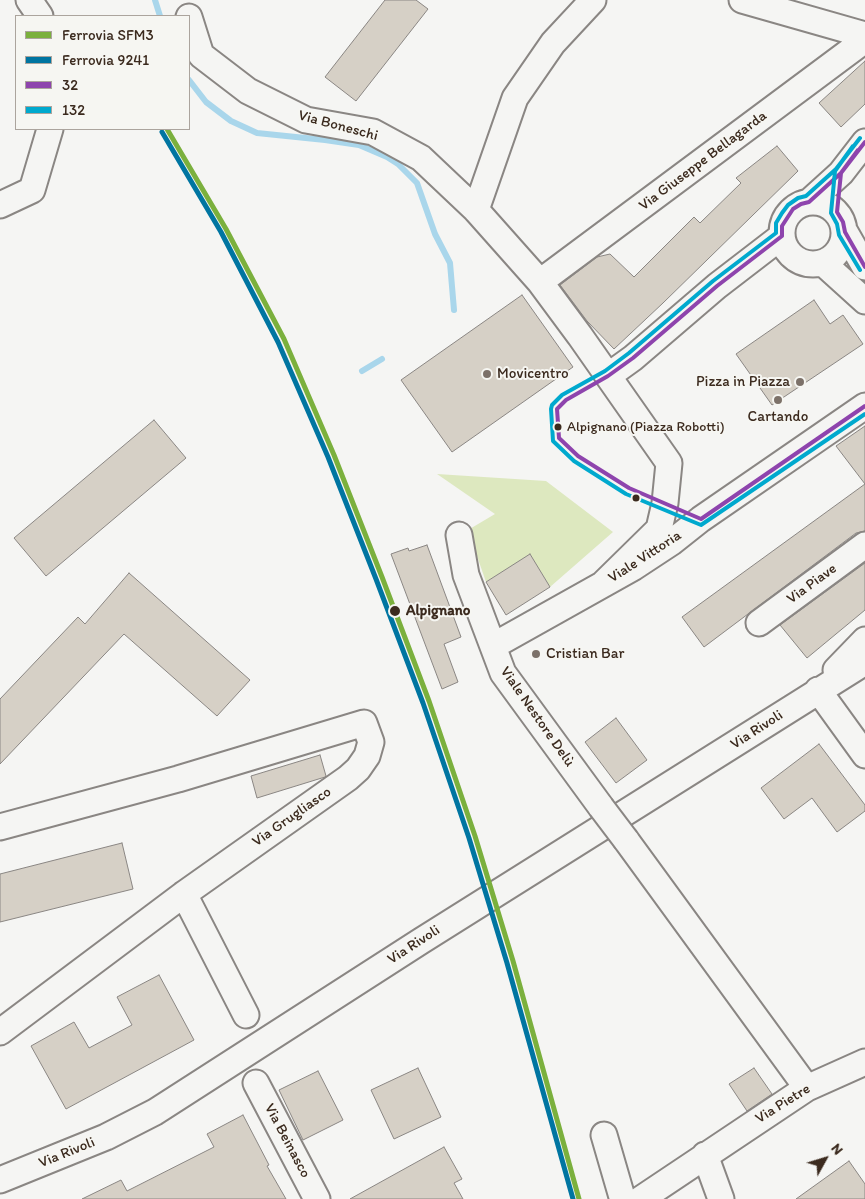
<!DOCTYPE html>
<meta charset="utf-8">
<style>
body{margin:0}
#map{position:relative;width:865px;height:1199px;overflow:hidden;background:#f5f5f3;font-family:Itim,sans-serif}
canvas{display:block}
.legend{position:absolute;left:15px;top:15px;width:175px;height:115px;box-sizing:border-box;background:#f6f6f2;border:1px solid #aba49d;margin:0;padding:6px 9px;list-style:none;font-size:15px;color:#3b2a1e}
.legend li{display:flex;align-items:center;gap:10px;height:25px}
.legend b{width:25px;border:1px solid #aba49d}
.north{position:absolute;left:800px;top:1134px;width:50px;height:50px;-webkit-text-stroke:4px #f6f6f2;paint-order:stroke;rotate:51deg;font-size:14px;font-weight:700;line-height:20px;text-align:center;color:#3b2a1e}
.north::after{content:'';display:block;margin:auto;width:18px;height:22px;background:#3b2a1e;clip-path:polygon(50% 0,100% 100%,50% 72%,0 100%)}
</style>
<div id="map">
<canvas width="865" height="1199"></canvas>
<ul class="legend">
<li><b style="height:6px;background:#7bb03d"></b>Ferrovia SFM3</li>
<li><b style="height:6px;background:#0075a1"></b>Ferrovia 9241</li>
<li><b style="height:6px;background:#8e44ad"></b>32</li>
<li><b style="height:6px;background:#00a9ce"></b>132</li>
</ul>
<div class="north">N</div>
</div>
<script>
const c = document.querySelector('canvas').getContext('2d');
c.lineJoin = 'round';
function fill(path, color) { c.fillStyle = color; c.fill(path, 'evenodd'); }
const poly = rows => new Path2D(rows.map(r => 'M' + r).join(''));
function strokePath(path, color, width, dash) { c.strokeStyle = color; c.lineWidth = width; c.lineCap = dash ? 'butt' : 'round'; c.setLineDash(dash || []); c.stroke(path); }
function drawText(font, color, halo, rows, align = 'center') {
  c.font = font + ' Itim,sans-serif'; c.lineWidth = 4; c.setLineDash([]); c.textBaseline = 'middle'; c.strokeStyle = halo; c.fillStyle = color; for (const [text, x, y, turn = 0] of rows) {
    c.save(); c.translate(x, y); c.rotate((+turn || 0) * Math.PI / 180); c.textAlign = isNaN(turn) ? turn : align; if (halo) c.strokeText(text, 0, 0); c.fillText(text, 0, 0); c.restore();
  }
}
fill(poly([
 [437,474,546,481,613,532,550,587,530,555,486,582,468,530,495,514]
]), '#dde8bf');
strokePath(poly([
 [155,0,160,16],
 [189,80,206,102,231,121,257,133,325,140,359,145,387,157,398,164,417,183,435,234,450,263,454,310],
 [362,371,382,359]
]), '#a9d6eb', 6);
const building = poly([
 [385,0,416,0,428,9,356,101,325,77,385,0],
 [865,61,865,104,841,127,819,103,865,61],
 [777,146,798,171,663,303,614,349,587,321,560,285,597,257,610,254,634,277,694,217,700,223,741,183,736,178,777,146],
 [522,295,573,367,452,452,401,380,522,295],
 [814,300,830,324,843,315,863,344,772,405,736,354,814,300],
 [154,420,186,458,46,576,14,538,154,420],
 [865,426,865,531,856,533,704,647,682,617,865,484,836,446,865,426],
 [427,545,461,637,444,644,458,682,442,689,391,554,408,548,409,551,427,545],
 [530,554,550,587,506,615,486,582,530,554],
 [865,563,865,610,807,658,780,625,865,563],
 [129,573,250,680,217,716,124,634,0,764,0,699,78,617,85,624,129,573],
 [616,718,647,760,616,783,585,742,616,718],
 [819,744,865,805,865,811,837,832,812,798,784,819,761,788,819,744],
 [320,755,326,776,325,777,257,798,251,776,320,755],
 [122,843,133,889,0,922,0,874,122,843],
 [159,975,194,1040,66,1109,31,1046,74,1022,89,1048,132,1025,117,997,159,975],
 [418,1068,441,1117,394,1139,371,1090,418,1068],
 [754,1068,772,1094,747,1111,729,1084,754,1068],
 [318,1071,343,1120,303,1140,279,1090,318,1071],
 [243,1115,269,1165,267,1166,286,1199,82,1199,121,1180,127,1191,214,1147,207,1134,243,1115],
 [444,1147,462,1179,454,1183,463,1199,350,1199,444,1147],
 [849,1161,865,1184,865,1199,796,1199,849,1161]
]);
fill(building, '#d6d0c6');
strokePath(building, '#8a8683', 1);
const minor = poly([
 [29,0,40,16],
 [742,0,865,35],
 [189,17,201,55,248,91,306,120,373,132,421,158,476,210,540,282,580,336,669,463,665,503,659,529,604,583],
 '782 233a31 31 0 1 1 62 0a31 31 0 1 1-62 0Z',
 [809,202,841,173,865,142],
 [0,205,32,190,50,129],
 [476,210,515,98,553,43,593,0],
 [845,232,865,267],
 [823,263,865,301],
 [540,282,865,40],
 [608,376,633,358,717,286,782,236],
 [459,535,466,575,503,673,601,807],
 [759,623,865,545],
 [493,646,634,567,672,542,701,519,865,406],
 [836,670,865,640],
 [818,690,865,755],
 [0,827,178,779,364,723,371,742,367,756,358,769,348,778,184,894,0,1032],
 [626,840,807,1088],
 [184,894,246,1015],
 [256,1083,317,1199],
 [604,1135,622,1197,624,1199],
 [705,1155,721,1199],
 [0,1180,106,1137,155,1112,421,941,865,662],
 [641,1199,807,1088,865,1062]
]);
strokePath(minor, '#8a8683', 29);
strokePath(minor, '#f5f5f3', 25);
const minorBridge = poly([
 [601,807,626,840]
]);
strokePath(minorBridge, '#8a8683', 29, []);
strokePath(minorBridge, '#f5f5f3', 25);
strokePath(poly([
 [865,142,841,173,809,202,801,204,793,209,782,226,782,236,717,286,633,358,608,376,566,400,557,409,559,438,578,456,629,488,701,519,865,406],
 [858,150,841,173,837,212,843,222,845,232,865,267]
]), '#8e44ad', 4);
strokePath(poly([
 [860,138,836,169,806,196,798,198,788,205,782,213,776,223,776,233,713,281,629,353,605,371,562,395,552,405,551,409,553,441,574,461,626,494,701,525,865,414],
 [853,146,835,171,831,213,837,224,839,235,860,270]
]), '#00a9ce', 4);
strokePath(poly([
 [167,129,226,229,284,339,334,455,382,577,429,701,475,836,513,961,579,1199]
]), '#7bb03d', 5);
strokePath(poly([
 [162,132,221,232,278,342,328,457,376,579,423,703,469,838,507,963,573,1199]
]), '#0075a1', 5);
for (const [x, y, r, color] of [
 [487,374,5,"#7c7169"],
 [800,382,5,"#7c7169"],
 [778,400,5,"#7c7169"],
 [558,427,4.5,"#3b2a1e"],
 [636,498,4.5,"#3b2a1e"],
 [395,611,6,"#3b2a1e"],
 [536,654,5,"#7c7169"]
]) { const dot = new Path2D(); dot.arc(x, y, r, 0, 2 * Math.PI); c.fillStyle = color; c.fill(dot); strokePath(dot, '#f6f6f2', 2); }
drawText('14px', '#3b2a1e', '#f6f6f2', [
 ["Alpignano (Piazza Robotti)",567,427]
], 'left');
drawText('15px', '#3b2a1e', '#f6f6f2', [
 ["Via Boneschi",338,126,15],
 ["Via Giuseppe Bellagarda",703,161,-37],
 ["Viale Vittoria",645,557,-33],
 ["Via Piave",812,584,-36],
 ["Viale Nestore Delù",537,717,55],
 ["Via Rivoli",757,730,-33],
 ["Via Grugliasco",292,817,-35],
 ["Via Rivoli",414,945,-33],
 ["Via Pietre",783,1104,-32],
 ["Via Beinasco",287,1141,62],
 ["Via Rivoli",67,1153,-22]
]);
drawText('15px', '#3b2a1e', '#f6f6f2', [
 ["Movicentro",497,374],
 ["Pizza in Piazza",790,382,"right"],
 ["Cartando",778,417,"center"],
 ["Cristian Bar",546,654]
], 'left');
drawText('bold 15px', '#3b2a1e', '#f6f6f2', [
 ["Alpignano",406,611]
], 'left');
</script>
